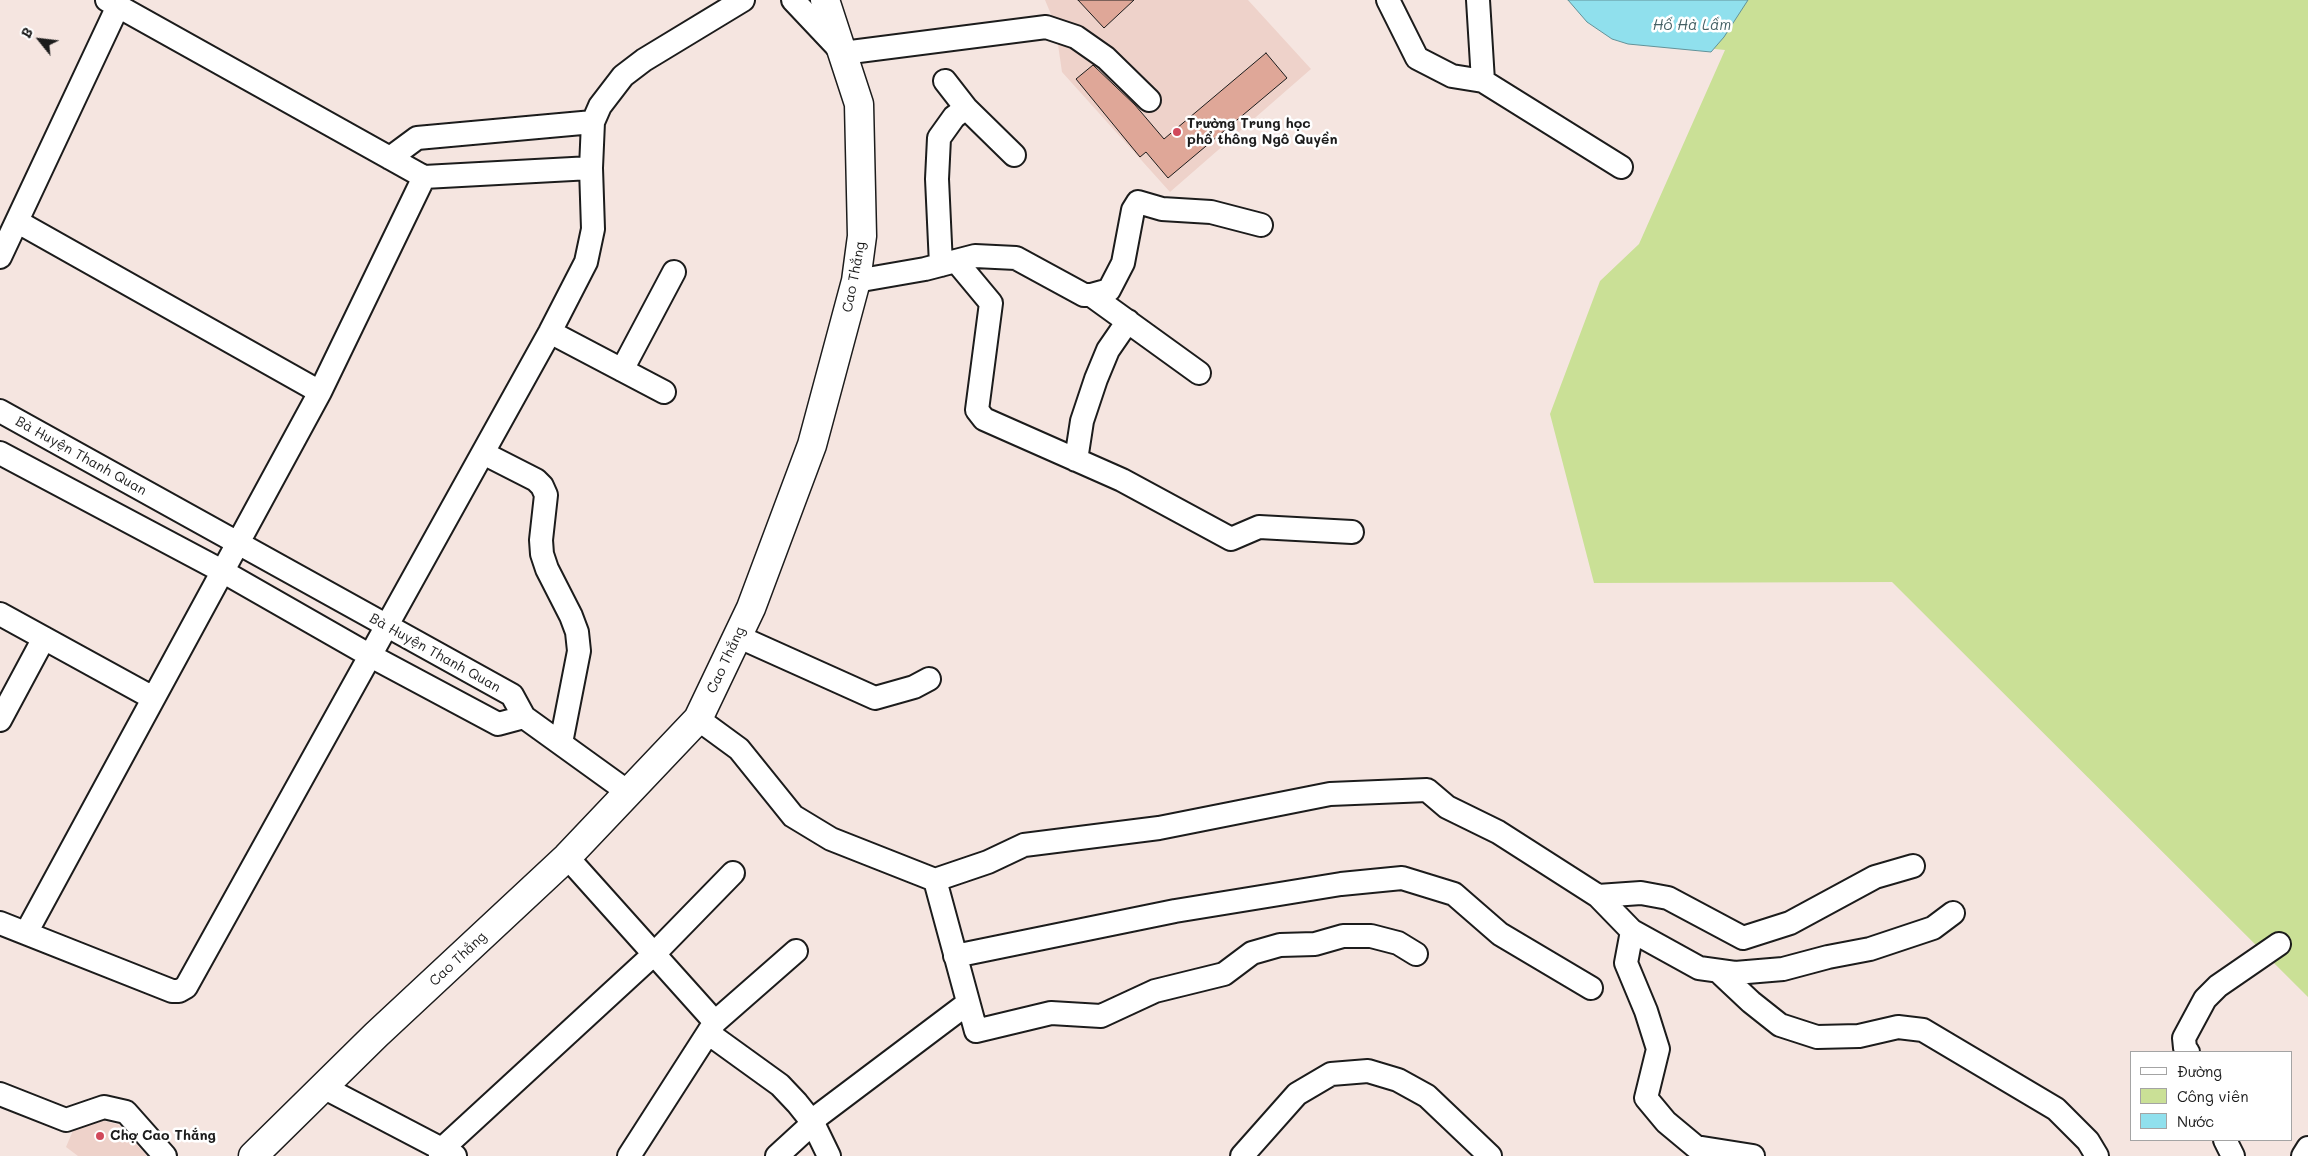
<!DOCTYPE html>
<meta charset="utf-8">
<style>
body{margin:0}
#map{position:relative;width:2308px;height:1156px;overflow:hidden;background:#f5e5e0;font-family:Mali,sans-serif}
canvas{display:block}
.legend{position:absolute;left:2130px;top:1051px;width:162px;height:90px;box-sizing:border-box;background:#fff;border:1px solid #a4a4a4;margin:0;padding:6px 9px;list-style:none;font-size:15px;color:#1c1c1c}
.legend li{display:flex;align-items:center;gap:10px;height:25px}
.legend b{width:25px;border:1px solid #a4a4a4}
.north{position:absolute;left:15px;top:15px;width:50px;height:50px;-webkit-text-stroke:4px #fff;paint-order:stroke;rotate:299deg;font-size:14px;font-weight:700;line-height:20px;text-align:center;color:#1c1c1c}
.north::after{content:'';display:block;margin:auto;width:18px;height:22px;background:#1c1c1c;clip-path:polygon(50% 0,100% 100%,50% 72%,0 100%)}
</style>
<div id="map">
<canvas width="2308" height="1156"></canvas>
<ul class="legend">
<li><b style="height:6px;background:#fff"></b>Đường</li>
<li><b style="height:14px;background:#cae096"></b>Công viên</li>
<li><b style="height:14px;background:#90e0ed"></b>Nước</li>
</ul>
<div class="north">B</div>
</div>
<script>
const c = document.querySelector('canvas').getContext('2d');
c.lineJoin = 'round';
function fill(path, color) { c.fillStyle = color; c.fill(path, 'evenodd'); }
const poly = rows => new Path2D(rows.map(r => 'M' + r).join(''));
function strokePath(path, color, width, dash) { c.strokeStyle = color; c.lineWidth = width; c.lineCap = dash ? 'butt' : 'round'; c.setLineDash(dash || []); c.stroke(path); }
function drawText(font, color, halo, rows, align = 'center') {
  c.font = font + ' Mali,sans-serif'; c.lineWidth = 5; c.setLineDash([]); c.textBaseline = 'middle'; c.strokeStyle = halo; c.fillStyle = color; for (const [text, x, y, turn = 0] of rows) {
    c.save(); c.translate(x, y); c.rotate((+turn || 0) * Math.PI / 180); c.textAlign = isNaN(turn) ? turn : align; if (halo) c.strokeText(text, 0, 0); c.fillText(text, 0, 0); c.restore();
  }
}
fill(poly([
 [1045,0,1248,0,1311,69,1170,192,1062,72,1055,24],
 [80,1114,119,1125,147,1156,78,1156,66,1147]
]), '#eed2ca');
fill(poly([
 [1569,0,2308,0,2308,997,1892,582,1594,583,1550,414,1600,281,1639,244,1725,50,1629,40]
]), '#cae096');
const water = poly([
 [1568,0,1748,0,1724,37,1711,52,1628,44,1612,39,1587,22,1568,0]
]);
fill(water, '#90e0ed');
strokePath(water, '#629299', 1);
const building = poly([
 [1078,0,1134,0,1104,28,1078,0],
 [1266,53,1287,78,1168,178,1146,152,1140,157,1076,79,1093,65,1135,105,1164,139,1266,53]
]);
fill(building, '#dfa798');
strokePath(building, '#1c1c1c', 1);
const minor = poly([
 [107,0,424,177],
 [793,0,843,53,1046,27,1076,37,1106,58,1149,100],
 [1388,0,1417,58,1452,76,1483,81,1621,167],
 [1478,0,1483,81],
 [945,81,966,108,1014,155],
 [390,158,417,138,593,122],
 [18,222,320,392],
 [0,257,118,6],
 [956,261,991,303,977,410,984,419,1122,480,1231,539,1259,527,1352,532],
 [941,265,937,179,939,138,954,117,966,108],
 [856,281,925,269,975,256,1016,258,1084,295,1091,295,1109,290,1123,263,1133,210,1138,202,1162,209,1211,212,1261,225],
 [1091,295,1199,373],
 [550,332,664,392],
 [622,370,674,272],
 [0,411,512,695,524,717,628,792],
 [0,453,222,571,369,655,498,724,524,717],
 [483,453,536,480,542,486,546,495,541,540,542,554,547,569,571,616,577,632,579,651,561,743],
 [1076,460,1082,421,1096,379,1108,350,1128,321],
 [0,614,153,698],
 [737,636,875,698,914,687,929,679],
 [698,719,739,749,793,816,831,839,935,880,988,862,1024,845,1159,828,1330,794,1427,790,1447,807,1498,832,1598,896,1632,931,1626,963,1646,1011,1658,1049,1646,1098,1666,1122,1696,1147,1753,1156],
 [0,720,44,638],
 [567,857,715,1022],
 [935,880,976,1031,1051,1013,1101,1016,1155,991,1224,974,1252,953,1280,945,1315,944,1343,936,1371,936,1398,943,1416,954],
 [1598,896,1641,893,1668,898,1743,938,1790,923,1875,877,1913,866],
 [0,923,172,991,179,991,186,987,550,332,586,262,593,229,591,168,593,122,600,106,623,76,644,60,743,0],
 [1632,931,1699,968,1735,973,1783,969,1828,957,1870,949,1933,928,1953,913],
 [26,933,320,392,424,177,591,168],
 [955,956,1175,911,1341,884,1402,878,1454,894,1500,934,1591,988],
 [1718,971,1751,1002,1780,1025,1817,1037,1859,1036,1898,1027,1923,1030,2056,1109,2088,1141,2097,1156],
 [708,1033,780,1085,797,1103,813,1123,829,1156],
 [2188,1052,2185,1048,2184,1038,2205,999,2218,986,2279,944],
 [325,1088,455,1156],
 [0,1094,66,1120,104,1107,126,1112,165,1156],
 [2225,1140,2233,1156],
 [440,1156,443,1148,654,954,733,873],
 [629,1156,715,1022,796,951],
 [777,1156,813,1123,818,1116,968,1003],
 [1242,1156,1297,1094,1331,1074,1368,1071,1398,1080,1427,1096,1490,1156],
 [2303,1156,2308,1148]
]);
const major = poly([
 [253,1156,376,1035,567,857,698,719,751,608,812,445,856,281,862,236,859,104,825,0]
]);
strokePath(minor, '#1c1c1c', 26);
strokePath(major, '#1c1c1c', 31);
strokePath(minor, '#fff', 22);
strokePath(major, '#fff', 28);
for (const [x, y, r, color] of [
 [1177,132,5,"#d1495b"],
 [100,1136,5,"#d1495b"]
]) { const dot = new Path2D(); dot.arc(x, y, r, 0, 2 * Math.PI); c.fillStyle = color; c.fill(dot); strokePath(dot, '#fff', 2); }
drawText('bold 14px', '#1c1c1c', '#fff', [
 ["Trường Trung học",1187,124],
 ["phổ thông Ngô Quyền",1187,140],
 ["Chợ Cao Thắng",110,1136]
], 'left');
drawText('14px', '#1c1c1c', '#fff', [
 ["Cao Thắng",854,277,-79],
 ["Bà Huyện Thanh Quan",81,456,29],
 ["Bà Huyện Thanh Quan",435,653,29],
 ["Cao Thắng",726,660,-65],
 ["Cao Thắng",458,959,-43]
]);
drawText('italic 15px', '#456165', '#fff', [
 ["Hồ Hà Lầm",1692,25]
]);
</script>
